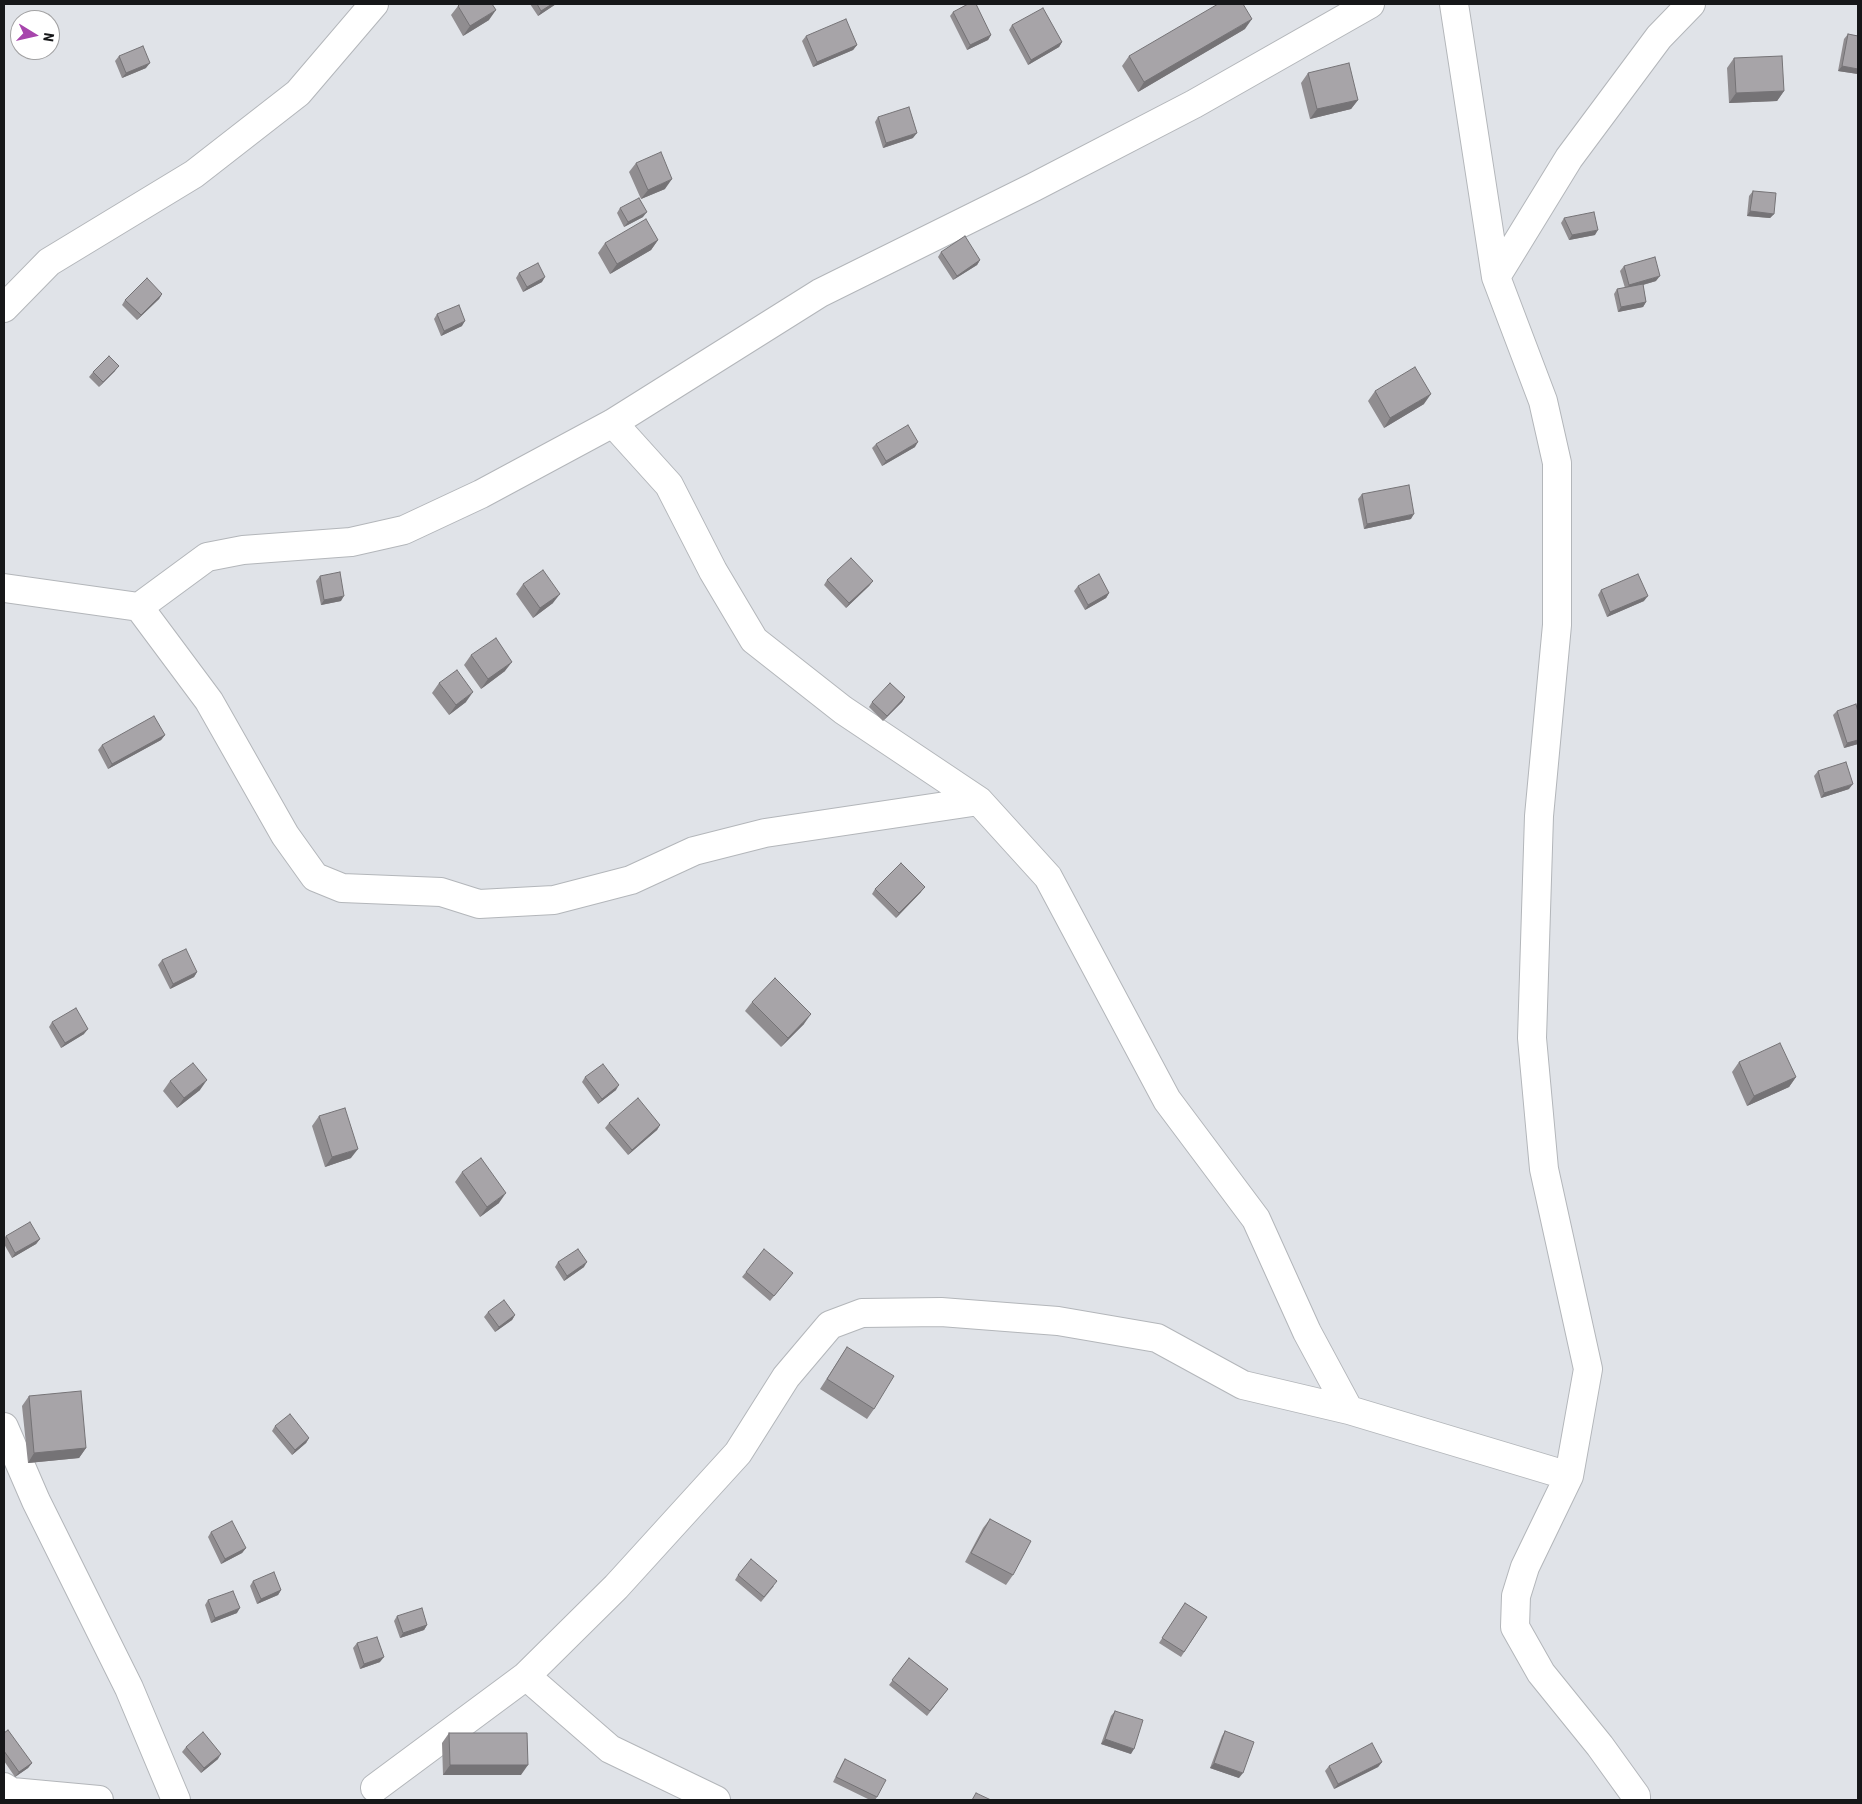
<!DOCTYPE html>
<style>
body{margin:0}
#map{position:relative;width:1862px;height:1804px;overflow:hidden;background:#e0e3e8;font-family:"Roboto Condensed",sans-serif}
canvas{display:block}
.frame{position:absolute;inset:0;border:5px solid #161719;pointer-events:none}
.north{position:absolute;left:10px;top:10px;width:50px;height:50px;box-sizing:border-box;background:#fff;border:1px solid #a2a2a3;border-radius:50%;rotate:99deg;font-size:14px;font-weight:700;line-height:20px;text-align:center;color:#161719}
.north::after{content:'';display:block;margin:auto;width:18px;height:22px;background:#a745ac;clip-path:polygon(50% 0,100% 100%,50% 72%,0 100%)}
</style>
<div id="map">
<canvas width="1862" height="1804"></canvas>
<div class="frame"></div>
<div class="north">N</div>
</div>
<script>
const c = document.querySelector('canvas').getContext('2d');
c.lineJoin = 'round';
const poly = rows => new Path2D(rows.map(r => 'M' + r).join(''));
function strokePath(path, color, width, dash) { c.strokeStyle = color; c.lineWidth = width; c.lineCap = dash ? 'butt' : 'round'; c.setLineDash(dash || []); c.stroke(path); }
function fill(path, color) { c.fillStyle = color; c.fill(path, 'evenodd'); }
const street = poly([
 [1454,4,1496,277],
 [4,308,49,262,194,174,298,93,374,4],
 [613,423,669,485,713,571,754,640,843,710,979,801,1048,877,1167,1100,1256,1219,1307,1332,1349,1410],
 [4,588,139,607,209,701,285,835,315,877,342,888,441,892,479,904,554,900,631,880,694,851,765,833,979,801],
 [139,607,207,557,243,550,351,542,404,530,481,494,613,423,820,293,1034,187,1194,104,1370,4],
 [4,1427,36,1501,129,1688,176,1800],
 [526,1676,610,1749,716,1800],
 [4,1787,12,1792,99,1800],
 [375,1788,526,1676,616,1587,738,1453,786,1377,830,1325,862,1313,941,1312,1058,1321,1157,1338,1243,1385,1349,1410,1569,1476],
 [1636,1800,1636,1796,1600,1746,1541,1673,1515,1627,1516,1596,1525,1567,1569,1476,1588,1369,1544,1169,1532,1038,1539,816,1557,625,1557,463,1543,401,1496,277,1569,158,1659,37,1691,4]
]);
strokePath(street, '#b3b6ba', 30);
strokePath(street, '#fff', 28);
fill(poly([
 [530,4,556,4,538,16],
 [458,6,489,20,463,36,451,15],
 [953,12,991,35,988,40,967,50,950,16],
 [1012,25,1062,42,1059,47,1028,65,1009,30],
 [1245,29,1138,92,1122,66,1129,56],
 [1848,34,1858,36,1858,74,1838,71,1844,39],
 [806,36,857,45,853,50,813,67,802,41],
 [119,56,146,68,122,78,115,61],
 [1734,58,1784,91,1777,101,1729,103,1727,68],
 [1308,73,1358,100,1351,109,1310,119,1301,83],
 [878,117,913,138,883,148,875,122],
 [636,163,665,189,641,199,629,172],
 [1753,191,1774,214,1770,218,1747,216,1749,196],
 [620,208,643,217,624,227,617,213],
 [1564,218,1595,235,1569,240,1561,223],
 [658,240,651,250,610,274,598,253,605,243],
 [941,252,980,260,977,265,953,280,938,257],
 [1624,266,1656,281,1643,285,1646,302,1643,307,1618,312,1614,294,1617,289,1625,288,1620,271],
 [519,273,542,282,523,292,516,278],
 [162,294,159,299,137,320,122,305,125,300],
 [437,314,462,326,441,336,434,319],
 [115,371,99,387,89,377,93,372],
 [1375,391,1424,404,1384,428,1368,401],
 [876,444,915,447,882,466,872,448],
 [1362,494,1411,519,1364,529,1358,499],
 [320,576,341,601,321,605,316,581],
 [827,580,873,581,869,586,846,608,824,585],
 [523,584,553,603,533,618,516,594],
 [1078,586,1109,593,1106,598,1085,610,1074,591],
 [1601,590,1644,601,1607,617,1598,595],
 [471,655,505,671,481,689,464,665],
 [439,683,466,702,449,715,432,693],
 [905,697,902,702,883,721,869,707,872,702],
 [1837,711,1858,712,1858,744,1844,748,1833,715],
 [165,735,161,740,108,769,98,750,102,745],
 [1818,771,1849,789,1821,798,1814,776],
 [875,889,921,892,896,918,872,894],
 [162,960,197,972,194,977,170,989,158,965],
 [752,1002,804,1024,781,1047,745,1011],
 [52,1022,84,1034,61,1048,49,1027],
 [1739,1062,1796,1077,1789,1087,1747,1106,1732,1072],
 [585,1077,616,1090,598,1104,582,1082],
 [170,1081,200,1090,177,1108,163,1091],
 [319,1116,351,1158,325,1167,312,1126],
 [609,1123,660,1125,657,1130,628,1155,605,1128],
 [462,1172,499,1203,480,1217,455,1182],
 [6,1236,40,1239,36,1244,12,1258,4,1244,4,1239],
 [558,1262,584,1267,564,1281,555,1267],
 [746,1272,793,1273,770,1301,742,1277],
 [488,1312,515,1315,512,1320,495,1332,484,1317],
 [847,1347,874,1409,867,1419,820,1389],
 [29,1396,86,1448,79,1458,28,1463,22,1406],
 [275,1426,309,1438,306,1443,292,1455,272,1431],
 [990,1519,1013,1575,1006,1585,965,1562,983,1528],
 [211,1532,246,1548,242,1553,221,1564,208,1537],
 [738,1575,774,1586,761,1602,735,1580],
 [253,1581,281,1590,278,1595,257,1604,250,1586],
 [208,1600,237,1613,211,1623,205,1605],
 [1185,1603,1207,1617,1181,1657,1159,1643],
 [397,1616,427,1625,424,1630,400,1638,394,1621],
 [357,1643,380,1662,360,1669,353,1648],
 [909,1658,948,1689,927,1716,889,1685],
 [1115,1711,1131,1754,1101,1744,1111,1716],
 [1225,1731,1239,1778,1210,1768,1222,1736],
 [4,1733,32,1763,28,1768,15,1777,4,1761],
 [449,1733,521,1775,443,1775,442,1743],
 [186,1747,218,1759,201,1773,182,1752],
 [845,1759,877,1797,875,1800,870,1800,833,1782,842,1764],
 [1382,1762,1378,1767,1334,1789,1325,1771,1329,1766]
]), '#908d90');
fill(poly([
 [552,4,556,4,538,16,541,11],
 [496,10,489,20,463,36,470,26],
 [1252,19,1245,29,1138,92,1144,82],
 [991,35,988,40,967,50,970,45],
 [1062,42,1059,47,1028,65,1031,60],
 [857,45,853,50,813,67,817,62],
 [150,63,146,68,122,78,126,73],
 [1842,66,1858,69,1858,74,1838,71],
 [1784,91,1777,101,1729,103,1736,93],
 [1358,100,1351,109,1310,119,1317,109],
 [917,133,913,138,883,148,886,143],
 [672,179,665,189,641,199,648,190],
 [1750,211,1774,214,1770,218,1747,216],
 [647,212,643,217,624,227,628,222],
 [1598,230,1595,235,1569,240,1572,235],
 [658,240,651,250,610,274,617,264],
 [980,260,977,265,953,280,957,276],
 [1660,276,1656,281,1625,290,1629,285],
 [545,277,542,282,523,292,527,287],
 [162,294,159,299,137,320,141,315],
 [1646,302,1643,307,1618,312,1621,307],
 [465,321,462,326,441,336,444,331],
 [119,366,115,371,99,387,103,382],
 [1431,394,1424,404,1384,428,1390,418],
 [918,442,915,447,882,466,886,461],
 [1414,514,1411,519,1364,529,1367,524],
 [873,581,869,586,846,608,849,603],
 [1109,593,1106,598,1085,610,1088,605],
 [560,594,553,603,533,618,540,608],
 [344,596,341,601,321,605,324,600],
 [1648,596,1644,601,1607,617,1610,612],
 [512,662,505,671,481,689,488,679],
 [473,692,466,702,449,715,456,705],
 [905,697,902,702,883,721,887,716],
 [165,735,161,740,108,769,112,764],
 [1858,740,1858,744,1844,748,1847,743],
 [1853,784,1849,789,1821,798,1824,793],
 [925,887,921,892,896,918,899,913],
 [197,972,194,977,170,989,173,984],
 [811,1014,804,1024,781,1047,788,1038],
 [88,1029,84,1034,61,1048,65,1043],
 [1796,1077,1789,1087,1747,1106,1754,1096],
 [207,1080,200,1090,177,1108,184,1098],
 [619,1085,616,1090,598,1104,602,1099],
 [660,1125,657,1130,628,1155,632,1150],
 [358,1149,351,1158,325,1167,332,1157],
 [506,1193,499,1203,480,1217,487,1207],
 [40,1239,36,1244,12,1258,15,1253],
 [587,1262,584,1267,564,1281,567,1276],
 [515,1315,512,1320,495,1332,499,1327],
 [309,1438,306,1443,292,1455,295,1450],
 [86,1448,79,1458,28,1463,34,1453],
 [246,1548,242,1553,221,1564,225,1559],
 [281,1590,278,1595,257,1604,261,1599],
 [240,1608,237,1613,211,1623,215,1618],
 [427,1625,424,1630,400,1638,403,1633],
 [384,1657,380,1662,360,1669,364,1664],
 [1105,1739,1134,1749,1131,1754,1101,1744],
 [221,1754,218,1759,201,1773,204,1768],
 [1382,1762,1378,1767,1334,1789,1338,1784],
 [32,1763,28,1768,15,1777,19,1772],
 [1214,1763,1243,1773,1239,1778,1210,1768],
 [450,1765,528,1765,521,1775,443,1775]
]), '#757376');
const building = poly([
 [460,4,492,4,496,10,470,26,458,6,460,4],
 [537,4,552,4,541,11,537,4],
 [968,4,976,4,991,35,970,45,953,12,968,4],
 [1218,4,1243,4,1252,19,1144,82,1129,56,1218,4],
 [1043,8,1062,42,1031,60,1012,25,1043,8],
 [846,19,857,45,817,62,806,36,846,19],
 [1848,34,1858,36,1858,69,1842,66,1848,34],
 [143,46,150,63,126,73,119,56,143,46],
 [1782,56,1784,91,1736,93,1734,58,1782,56],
 [1349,63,1358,100,1317,109,1308,73,1349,63],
 [909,107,917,133,886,143,878,117,909,107],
 [661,152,672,179,648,190,636,163,661,152],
 [1753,191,1776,193,1774,214,1750,211,1753,191],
 [639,198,647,212,628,222,620,208,639,198],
 [1594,212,1598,230,1572,235,1564,218,1594,212],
 [646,219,658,240,617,264,605,243,646,219],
 [965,236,980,260,957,276,941,252,965,236],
 [1655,257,1660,276,1629,285,1624,266,1655,257],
 [538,263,545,277,527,287,519,273,538,263],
 [147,278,162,294,141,315,125,300,147,278],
 [1643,284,1646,302,1621,307,1617,289,1643,284],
 [459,305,465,321,444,331,437,314,459,305],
 [109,356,119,366,103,382,93,372,109,356],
 [1415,367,1431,394,1390,418,1375,391,1415,367],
 [908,425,918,442,886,461,876,444,908,425],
 [1409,485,1414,514,1367,524,1362,494,1409,485],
 [851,558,873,581,849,603,827,580,851,558],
 [543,570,560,594,540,608,523,584,543,570],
 [340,572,344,596,324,600,320,576,340,572],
 [1099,574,1109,593,1088,605,1078,586,1099,574],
 [1638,574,1648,596,1610,612,1601,590,1638,574],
 [496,638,512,662,488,679,471,655,496,638],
 [457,670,473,692,456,705,439,683,457,670],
 [890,683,905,697,887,716,872,702,890,683],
 [1856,704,1858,712,1858,740,1847,743,1837,711,1856,704],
 [154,716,165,735,112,764,102,745,154,716],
 [1846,762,1853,784,1824,793,1818,771,1846,762],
 [901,863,925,887,899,913,875,889,901,863],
 [186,949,197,972,173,984,162,960,186,949],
 [775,978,811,1014,788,1038,752,1002,775,978],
 [76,1008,88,1029,65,1043,52,1022,76,1008],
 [1780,1043,1796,1077,1754,1096,1739,1062,1780,1043],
 [193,1063,207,1080,184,1098,170,1081,193,1063],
 [603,1064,619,1085,602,1099,585,1077,603,1064],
 [638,1098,660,1125,632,1150,609,1123,638,1098],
 [345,1108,358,1149,332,1157,319,1116,345,1108],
 [481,1158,506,1193,487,1207,462,1172,481,1158],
 [30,1222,40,1239,15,1253,6,1236,30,1222],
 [578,1249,587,1262,567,1276,558,1262,578,1249],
 [764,1249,793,1273,774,1296,746,1272,764,1249],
 [504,1300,515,1315,499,1327,488,1312,504,1300],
 [847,1347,894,1376,874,1409,827,1379,847,1347],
 [81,1391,86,1448,34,1453,29,1396,81,1391],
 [290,1414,309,1438,295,1450,275,1426,290,1414],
 [990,1519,1031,1541,1013,1575,971,1553,990,1519],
 [232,1521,246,1548,225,1559,211,1532,232,1521],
 [751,1559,777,1581,764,1597,738,1575,751,1559],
 [274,1572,281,1590,261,1599,253,1581,274,1572],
 [233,1591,240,1608,215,1618,208,1600,233,1591],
 [1185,1603,1207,1617,1184,1652,1162,1638,1185,1603],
 [422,1608,427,1625,403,1633,397,1616,422,1608],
 [377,1637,384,1657,364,1664,357,1643,377,1637],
 [909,1658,948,1689,930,1711,892,1680,909,1658],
 [1115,1711,1143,1720,1134,1749,1105,1739,1115,1711],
 [8,1730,32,1763,19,1772,4,1751,4,1733,8,1730],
 [1225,1731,1254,1742,1243,1773,1214,1763,1225,1731],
 [203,1732,221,1754,204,1768,186,1747,203,1732],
 [449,1733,527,1733,528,1765,450,1765,449,1733],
 [1372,1743,1382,1762,1338,1784,1329,1766,1372,1743],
 [845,1759,886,1780,877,1797,836,1777,845,1759],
 [976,1793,991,1800,972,1800,976,1793]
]);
fill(building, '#a7a4a8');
strokePath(building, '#757376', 1);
</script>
